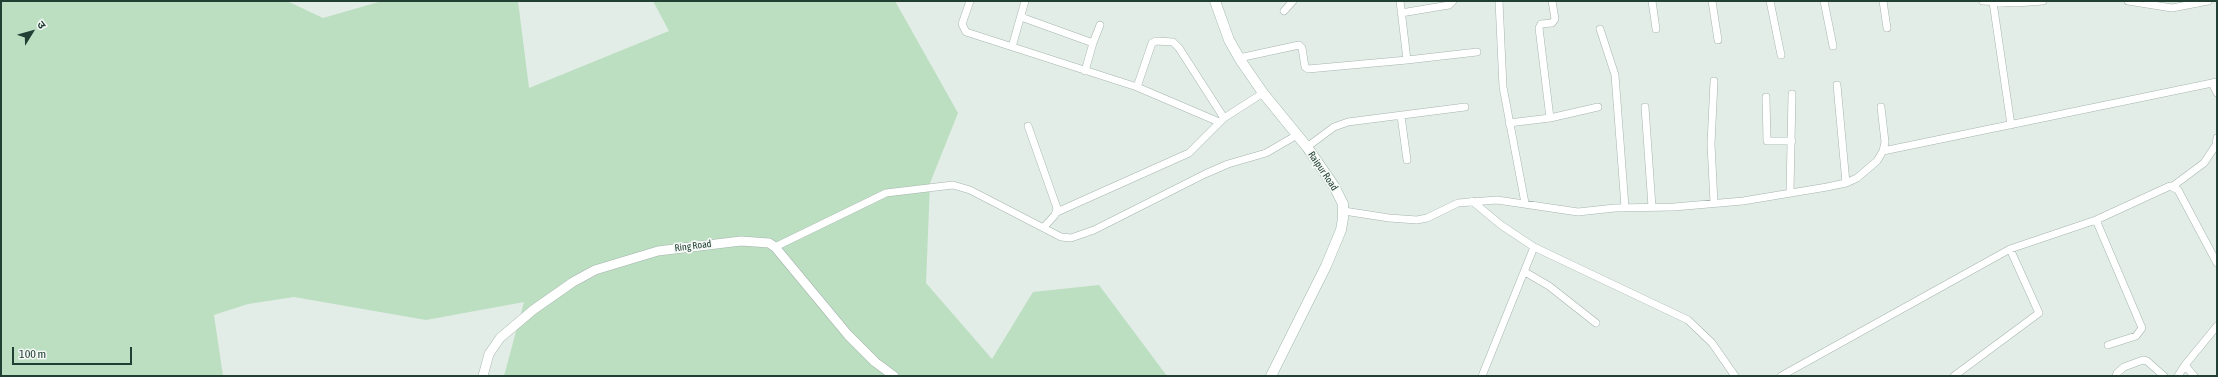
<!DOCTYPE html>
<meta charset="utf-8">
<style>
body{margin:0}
#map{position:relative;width:2218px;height:377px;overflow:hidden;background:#e3ede7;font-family:"Asap Condensed","Noto Sans Devanagari",sans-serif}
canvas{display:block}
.frame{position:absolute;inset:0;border:2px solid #223f34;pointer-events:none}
.north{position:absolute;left:12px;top:12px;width:40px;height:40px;-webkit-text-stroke:3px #f4f9f6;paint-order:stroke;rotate:53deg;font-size:11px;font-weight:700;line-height:16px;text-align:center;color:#223f34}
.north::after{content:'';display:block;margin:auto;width:14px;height:18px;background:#223f34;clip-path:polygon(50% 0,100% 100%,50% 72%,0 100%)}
.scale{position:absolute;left:12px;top:347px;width:120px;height:18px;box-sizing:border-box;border:2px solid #223f34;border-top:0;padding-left:5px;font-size:12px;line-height:14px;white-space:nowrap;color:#223f34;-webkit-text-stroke:3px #f4f9f6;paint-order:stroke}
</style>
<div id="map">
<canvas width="2218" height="377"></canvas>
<div class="frame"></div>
<div class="north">उ</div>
<div class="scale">100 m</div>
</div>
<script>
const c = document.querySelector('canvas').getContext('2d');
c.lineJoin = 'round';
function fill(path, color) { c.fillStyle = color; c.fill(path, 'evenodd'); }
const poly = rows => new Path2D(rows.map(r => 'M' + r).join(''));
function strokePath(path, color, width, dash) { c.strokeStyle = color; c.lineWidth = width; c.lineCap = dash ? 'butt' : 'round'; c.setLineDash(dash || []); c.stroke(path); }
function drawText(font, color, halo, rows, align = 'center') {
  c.font = font + ' "Asap Condensed",sans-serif'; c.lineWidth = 3.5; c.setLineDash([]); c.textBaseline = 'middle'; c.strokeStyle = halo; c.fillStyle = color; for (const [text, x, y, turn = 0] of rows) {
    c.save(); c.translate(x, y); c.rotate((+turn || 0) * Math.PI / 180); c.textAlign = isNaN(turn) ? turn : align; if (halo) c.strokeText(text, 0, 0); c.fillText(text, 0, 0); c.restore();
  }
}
fill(poly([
 [1,1,287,1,323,18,382,1,518,1,529,88,669,31,653,1,895,1,958,113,930,183,926,283,992,359,1033,292,1099,285,1167,376,504,376,524,302,426,320,294,297,248,304,214,315,223,376,1,376]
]), '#bcdec1');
const minor = poly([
 [970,1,962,24,966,32,1137,87,1152,43,1156,41,1173,42,1179,48,1224,118],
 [1499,1,1503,87,1525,203],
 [1652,1,1656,29],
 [1712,1,1718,40],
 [1770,1,1781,55],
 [1824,1,1833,46],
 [1883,1,1887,28],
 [1983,1,2016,3,2043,1],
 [2128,1,2172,8,2208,1],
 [1993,2,2011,125],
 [1284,11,1293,1],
 [1401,13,1449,5,1453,1],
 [1021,17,1093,43],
 [1600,29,1615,75,1625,207],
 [1012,47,1025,1],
 [1239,58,1299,45,1302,48,1305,67,1308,69,1407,60,1400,1],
 [1407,60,1477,52],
 [1085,71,1093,43,1100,25],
 [2212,83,2217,93],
 [1837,85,1846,183],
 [1137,87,1219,122],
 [1766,97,1767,141,1792,141],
 [1645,107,1652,207],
 [1401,116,1407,160],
 [1550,118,1539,28,1541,24,1552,23,1555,19,1552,1],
 [1509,123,1550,118,1598,107],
 [1028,126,1057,208,1055,215,1044,227],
 [1307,147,1334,127,1348,122,1465,107],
 [1883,151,2217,82],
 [2173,186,2204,163,2216,145,2217,138],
 [1790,192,1792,94],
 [1472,201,1501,225,1534,247,1688,320,1712,343,1735,376],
 [1714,203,1711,144,1714,81],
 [1344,211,1389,218,1417,220,1427,218,1458,203,1497,200,1578,212,1615,208,1674,207,1743,201,1827,187,1846,183,1857,178,1877,161,1883,151,1885,142,1881,107],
 [1057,212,1189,153,1224,118,1263,93],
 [2096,220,2142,328,2136,336,2108,345],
 [775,247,886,193,953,185,970,190,1061,237,1071,238,1094,230,1205,174,1228,164,1266,153,1297,135],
 [1525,272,1549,286,1596,323],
 [2185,365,2194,376],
 [1482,376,1534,247],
 [1781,376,2010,249,2096,220,2170,186,2178,190,2217,263],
 [1954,376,2039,313,2010,249],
 [2116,376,2117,373,2124,367,2143,360,2147,361,2164,376],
 [2178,376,2185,365,2217,326]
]);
const tertiary = poly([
 [483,376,489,354,500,338,533,310,573,282,595,270,658,251,741,241,769,243,775,247,848,335,875,362,894,376]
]);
const secondary = poly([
 [1215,1,1229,40,1241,61,1263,93,1307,147,1334,186,1343,204,1343,218,1341,230,1326,266,1271,376]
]);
strokePath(minor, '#a5b5ae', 8);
strokePath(tertiary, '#a5b5ae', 10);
strokePath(secondary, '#a1b9ae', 11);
strokePath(minor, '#fff', 7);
strokePath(tertiary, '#fff', 9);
strokePath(secondary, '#fff', 10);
drawText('10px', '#223f34', '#f4f9f6', [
 ["Raipur Road",1323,171,56],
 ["Ring Road",693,246,-7]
]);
</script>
